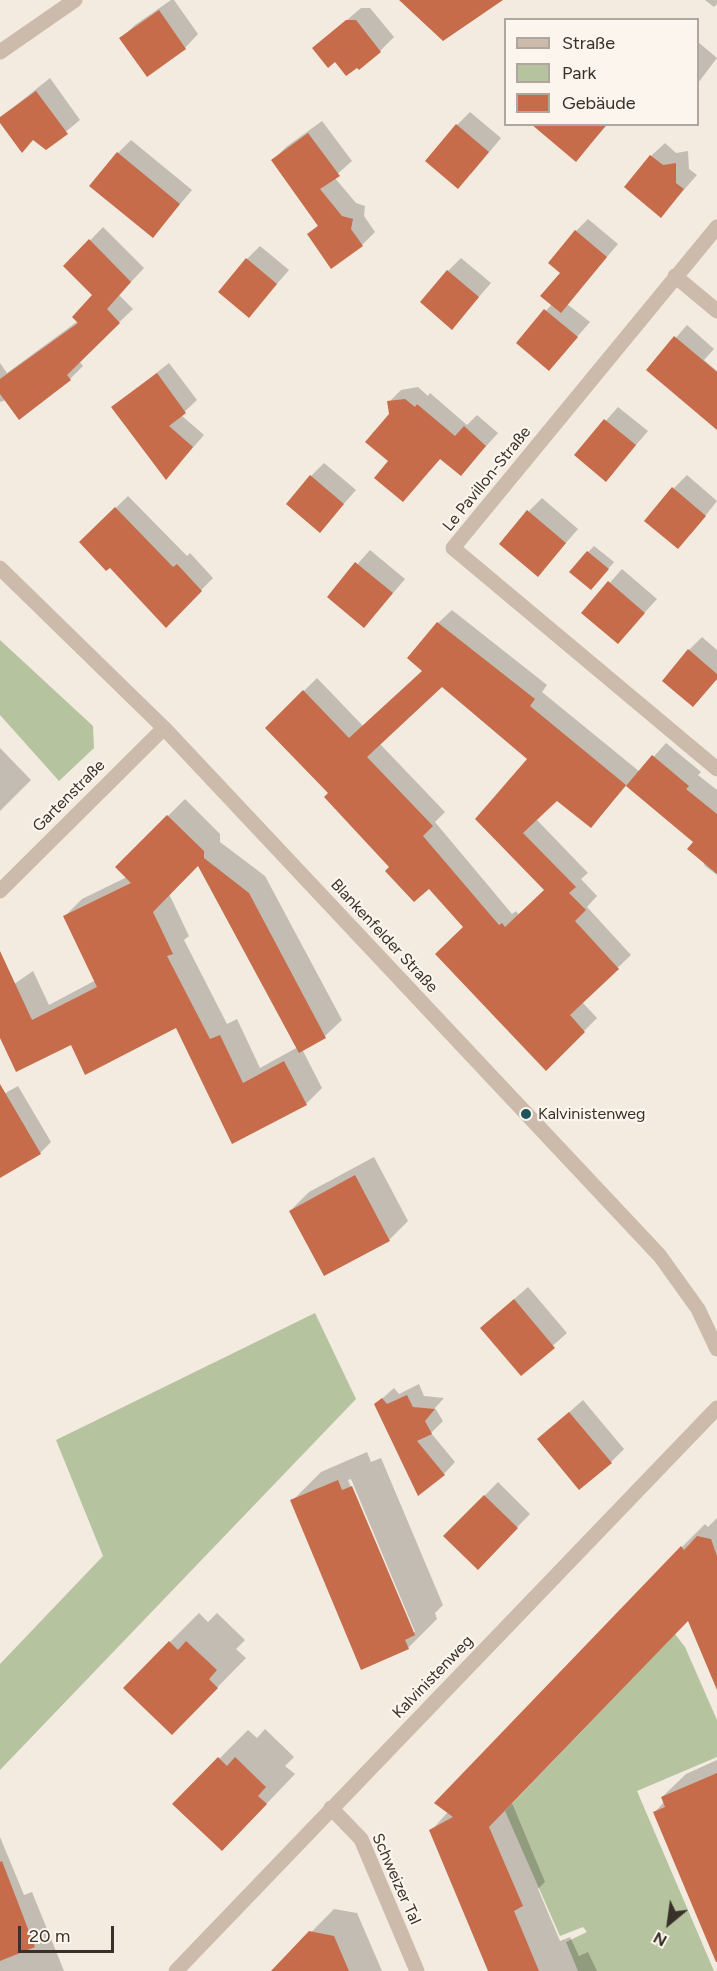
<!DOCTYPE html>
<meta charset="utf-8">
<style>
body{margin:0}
#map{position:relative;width:717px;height:1971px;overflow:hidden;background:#f3ebe0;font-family:Figtree,sans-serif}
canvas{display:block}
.legend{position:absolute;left:504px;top:18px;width:195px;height:108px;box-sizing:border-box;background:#fbf5ed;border:2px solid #aea69f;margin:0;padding:8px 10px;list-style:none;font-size:18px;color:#3a302a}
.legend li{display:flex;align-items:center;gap:12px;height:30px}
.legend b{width:30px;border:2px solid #aea69f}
.north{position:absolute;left:639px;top:1893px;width:60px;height:60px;-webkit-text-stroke:4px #fbf5ed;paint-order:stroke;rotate:209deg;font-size:16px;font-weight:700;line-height:24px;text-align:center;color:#3a302a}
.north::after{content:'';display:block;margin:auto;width:21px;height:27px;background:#3a302a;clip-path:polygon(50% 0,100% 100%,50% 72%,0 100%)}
.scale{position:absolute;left:18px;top:1926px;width:96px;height:27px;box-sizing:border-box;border:3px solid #3a302a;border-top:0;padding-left:8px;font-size:18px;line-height:21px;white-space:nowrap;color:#3a302a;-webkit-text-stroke:4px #fbf5ed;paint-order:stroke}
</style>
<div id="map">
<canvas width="717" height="1971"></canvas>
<ul class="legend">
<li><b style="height:8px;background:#ccbbab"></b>Straße</li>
<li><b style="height:16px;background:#b6c39f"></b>Park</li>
<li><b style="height:16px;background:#c66c4b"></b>Gebäude</li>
</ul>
<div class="north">N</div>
<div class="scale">20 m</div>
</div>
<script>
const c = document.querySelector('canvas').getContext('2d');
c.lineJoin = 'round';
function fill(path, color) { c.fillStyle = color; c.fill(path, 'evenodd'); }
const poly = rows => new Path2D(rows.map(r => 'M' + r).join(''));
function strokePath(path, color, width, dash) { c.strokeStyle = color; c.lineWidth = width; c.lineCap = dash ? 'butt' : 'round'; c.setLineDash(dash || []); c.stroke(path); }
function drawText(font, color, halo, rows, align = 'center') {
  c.font = font + ' Figtree,sans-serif'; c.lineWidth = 4.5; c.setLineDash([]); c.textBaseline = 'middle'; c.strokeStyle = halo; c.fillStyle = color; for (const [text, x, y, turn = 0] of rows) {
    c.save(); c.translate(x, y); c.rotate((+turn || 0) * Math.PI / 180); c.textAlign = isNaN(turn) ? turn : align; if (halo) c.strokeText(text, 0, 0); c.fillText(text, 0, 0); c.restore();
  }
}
fill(poly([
 [0,640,93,726,94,748,59,781,0,715],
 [315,1313,356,1399,0,1770,0,1664,103,1556,56,1440],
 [675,1634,685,1647,717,1720,717,1757,637,1791,714,1971,578,1971,566,1942,587,1932,583,1927,560,1936,505,1811]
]), '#b6c39f');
fill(poly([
 [171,0,174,0,198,34,185,48,121,38,135,25],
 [705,0,717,0,717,4,714,7],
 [361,8,370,8,394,37,380,51,359,68,335,60,314,48],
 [698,42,717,58,698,83],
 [50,78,80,120,46,148,0,118],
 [470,112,501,138,471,174,457,125],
 [322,121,352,161,334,177,356,203,365,206,364,216,375,232,362,245,309,234,318,225,273,160,286,147],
 [556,124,608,124,576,160],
 [131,140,192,190,153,236,118,153],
 [665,143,676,153,688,151,689,169,697,175,661,216,651,156],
 [588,219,618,244,567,304,590,322,549,369,518,343,552,304,576,231],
 [103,227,144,268,119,295,133,309,79,361,83,366,70,379,0,402,0,363,7,373,78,321,94,295,66,266],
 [260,246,289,270,249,316,247,259],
 [461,258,491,283,452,328,448,271],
 [687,325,714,349,704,360,717,371,717,428,648,370],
 [169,363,197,400,181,415,204,435,177,466,113,407],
 [418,387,428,396,430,393,467,425,477,415,498,433,461,474,441,458,403,500,390,461,389,402,401,390],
 [618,407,648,431,606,480,576,455],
 [324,463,356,490,320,531,311,476],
 [687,475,717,501,691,534,674,488],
 [128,496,187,556,190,553,213,578,166,626,110,566,81,542],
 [542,498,578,529,538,575,529,511],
 [594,546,614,562,597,582,588,552],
 [370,550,405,579,377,612,329,596],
 [622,569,657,599,618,642,583,613],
 [452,610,547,685,542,692,640,772,666,743,701,772,698,775,717,790,717,875,705,866,695,842,627,785,591,826,557,799,536,819,588,873,581,879,597,896,587,907,631,955,582,1002,597,1018,546,1069,465,927,429,887,391,867,330,793,267,728,317,678,363,726,424,670,438,623],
 [442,685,529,759,477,819,546,890,519,915,516,911,512,914,435,822,445,812,380,744],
 [702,637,717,650,717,679,693,705,689,650],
 [0,748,31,780,0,811],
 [185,799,220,834,220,842,265,876,342,1020,325,1036,302,1049,322,1088,306,1104,233,1142,177,1026,71,1043,0,1034,0,994,33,971,49,1005,96,980,65,916,82,899,127,877,117,867],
 [199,864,298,1047,260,1068,237,1019,227,1024,184,940,189,936,169,894],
 [18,1086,51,1142,40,1153,0,1176,0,1096],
 [374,1157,408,1221,389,1240,290,1211,309,1192],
 [528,1287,567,1333,521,1374,496,1315],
 [419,1384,424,1396,444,1398,435,1408,443,1421,431,1433,455,1462,444,1474,376,1404,394,1388,399,1394],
 [583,1400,624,1449,611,1462,539,1439],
 [367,1452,371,1462,381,1458,443,1605,435,1613,437,1619,408,1648,292,1501,321,1472],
 [351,1479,415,1632,412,1632,348,1480],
 [498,1482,530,1514,491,1554,445,1536],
 [717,1518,717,1689,689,1619,512,1803,545,1882,538,1889,560,1941,570,1937,579,1956,588,1952,597,1971,490,1971,431,1831,682,1547,705,1524,708,1527],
 [199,1613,208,1622,217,1613,245,1640,236,1649,246,1658,201,1704,170,1642],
 [265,1729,294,1757,285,1766,295,1774,251,1820,219,1759,248,1730,257,1738],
 [717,1760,717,1960,655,1812,664,1802,662,1797,686,1774],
 [0,1837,24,1895,32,1892,64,1971,0,1971],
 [334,1909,357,1913,382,1971,273,1971]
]), '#0003');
fill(poly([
 [399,0,503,0,443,41],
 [159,10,186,49,147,77,119,38],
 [346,20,356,20,381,52,359,70,357,68,346,76,335,62,328,68,312,48],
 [36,91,68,134,46,150,33,140,22,153,0,123,0,117],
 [456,124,489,152,458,189,425,161],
 [531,124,607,124,576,162],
 [308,133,340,176,320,189,342,216,353,219,351,229,363,246,331,269,307,234,318,226,271,160],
 [117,152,180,204,153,238,89,186],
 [650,155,663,165,676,163,676,183,684,189,661,218,624,187],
 [575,230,607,257,561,313,540,296,560,273,548,263],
 [89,239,131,282,107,309,120,323,67,375,71,380,19,420,0,394,0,379,78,323,72,317,92,295,63,266],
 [246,258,277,284,249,318,218,292],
 [447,270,479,297,452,330,420,302],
 [544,309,578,337,549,371,516,343],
 [674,336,717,372,717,430,646,370],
 [157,373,186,413,169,426,193,447,166,480,111,407],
 [405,399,415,407,417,404,455,436,464,426,486,446,461,476,440,459,403,502,374,478,388,461,365,442,389,414,387,401],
 [604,419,636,445,606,482,574,455],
 [310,475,344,504,320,533,286,504],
 [672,487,706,516,678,549,644,521],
 [115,507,173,567,177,564,202,591,166,628,110,568,106,571,79,542],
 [527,510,566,543,538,577,499,544],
 [587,551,609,569,591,590,569,572],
 [355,562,393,593,364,628,327,597],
 [608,581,645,613,618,644,581,613],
 [437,622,535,699,530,706,626,785,591,828,557,801,523,833,576,887,569,893,586,910,575,921,619,969,570,1015,585,1032,546,1071,435,954,463,927,429,889,414,902,385,871,389,867,324,797,328,793,265,728,303,690,349,738,422,671,407,658],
 [442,687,527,759,475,819,544,890,505,927,502,923,499,925,423,836,433,826,367,757],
 [688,649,717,674,717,679,693,707,662,681],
 [652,755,689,786,686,789,717,814,717,874,687,849,693,842,626,786],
 [167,815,204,851,204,858,249,893,326,1038,299,1053,198,866,153,912,173,954,167,956,210,1039,220,1035,243,1083,284,1061,307,1105,232,1144,176,1028,85,1075,71,1045,16,1072,0,1038,0,951,32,1020,97,987,63,916,131,883,115,867],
 [0,1084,41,1154,0,1178],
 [355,1175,390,1241,324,1276,289,1211],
 [514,1299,555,1348,521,1376,480,1328],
 [407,1395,413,1407,435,1409,425,1421,432,1434,417,1441,445,1475,418,1496,374,1404,382,1398,387,1404],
 [569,1412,612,1463,579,1490,537,1439],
 [338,1480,342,1490,352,1486,415,1635,405,1640,409,1649,361,1670,290,1500],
 [484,1495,518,1528,478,1570,443,1536],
 [697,1536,711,1539,717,1556,717,1690,688,1621,489,1827,523,1906,514,1911,539,1971,488,1971,429,1830,453,1817,434,1803,681,1546,684,1550],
 [169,1641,178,1650,186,1641,217,1670,209,1679,218,1688,172,1735,123,1688],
 [218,1757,227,1766,235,1757,266,1787,258,1796,267,1804,222,1851,172,1804],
 [717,1773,717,1962,716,1962,653,1812,665,1807,661,1797],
 [2,1861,35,1947,0,1961,0,1862],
 [309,1931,334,1936,349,1971,271,1971]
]), '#c66c4b');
strokePath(poly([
 [717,227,453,548,717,769],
 [675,276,717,311],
 [0,891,164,728],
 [331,1808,361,1839,417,1971],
 [176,1971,717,1408]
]), '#ccbbab', 15);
strokePath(poly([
 [0,52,75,0],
 [0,568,164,728,660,1256,698,1309,717,1349]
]), '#ccbbab', 15);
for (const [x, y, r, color] of [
 [526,1114,6,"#1f565c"]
]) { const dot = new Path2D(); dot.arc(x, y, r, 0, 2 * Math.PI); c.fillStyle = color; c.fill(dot); strokePath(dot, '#fbf5ed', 2); }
drawText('16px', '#3a302a', '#fbf5ed', [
 ["Le Pavillon-Straße",487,479,-51],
 ["Gartenstraße",69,796,-45],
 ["Blankenfelder Straße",384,936,47],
 ["Kalvinistenweg",433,1677,-46],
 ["Schweizer Tal",396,1879,66]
]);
drawText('16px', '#3a302a', '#fbf5ed', [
 ["Kalvinistenweg",538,1114]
], 'left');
</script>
